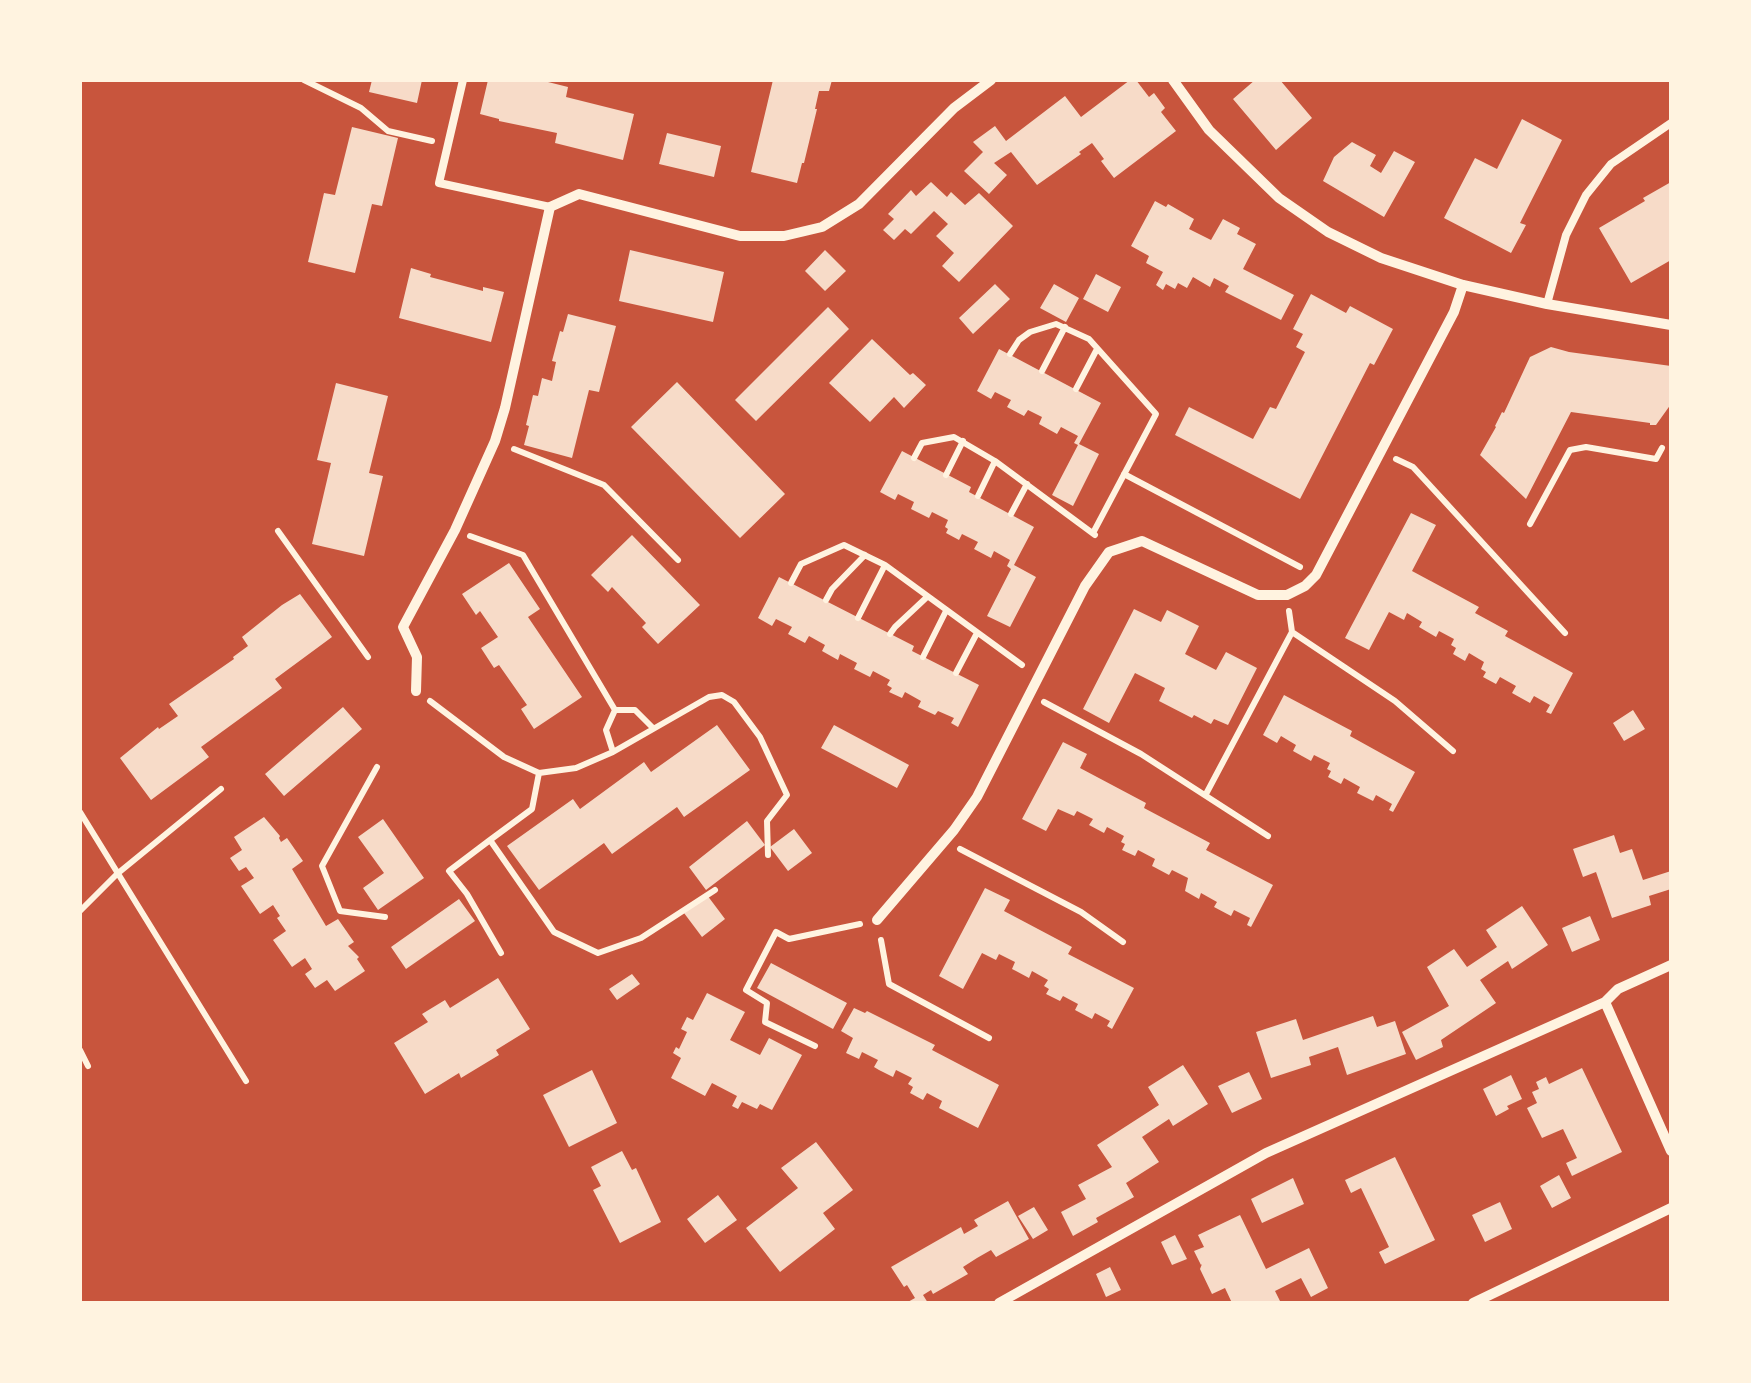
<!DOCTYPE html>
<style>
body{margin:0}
#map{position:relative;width:1751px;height:1383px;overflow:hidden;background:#c8553d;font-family:"Golos Text",sans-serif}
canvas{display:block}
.frame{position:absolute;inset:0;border:82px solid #fff3e0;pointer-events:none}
</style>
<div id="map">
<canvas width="1751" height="1383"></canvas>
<div class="frame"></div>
</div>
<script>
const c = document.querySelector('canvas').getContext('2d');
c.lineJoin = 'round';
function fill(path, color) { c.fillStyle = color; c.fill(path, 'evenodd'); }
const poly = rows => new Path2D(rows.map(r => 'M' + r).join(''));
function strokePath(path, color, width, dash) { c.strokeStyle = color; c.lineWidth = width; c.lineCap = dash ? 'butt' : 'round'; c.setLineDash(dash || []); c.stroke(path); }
fill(poly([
 [372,80,422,80,417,103,369,92],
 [488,80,540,80,568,87,566,97,634,114,623,160,555,143,557,133,499,121,499,119,480,114],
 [773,80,832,80,829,91,819,91,815,109,817,109,804,163,802,163,797,183,751,172],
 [1130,80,1136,80,1149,97,1154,93,1165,108,1161,112,1176,131,1114,178,1101,161,1104,159,1092,143,1079,152,1081,154,1037,185,1011,152,994,163,1007,175,989,194,964,171,983,152,973,142,995,126,1006,141,1065,96,1081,117],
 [1255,80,1280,80,1312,118,1276,150,1233,99],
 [1522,119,1562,140,1520,223,1526,225,1511,253,1444,218,1475,158,1497,169],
 [352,127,398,138,382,206,372,204,355,273,308,262,324,193,335,195],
 [667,133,721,146,714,177,659,164],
 [1352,142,1376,155,1370,166,1381,173,1394,151,1415,162,1384,217,1323,181,1334,157],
 [931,182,947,197,951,192,965,205,979,193,1013,226,959,282,942,266,954,253,936,236,948,224,934,211,911,234,905,229,894,240,883,230,894,219,888,214,911,190,916,196],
 [1671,182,1671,241,1669,242,1671,260,1631,283,1599,228,1645,201,1643,198],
 [1155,201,1166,207,1168,204,1194,219,1189,229,1211,240,1223,219,1240,228,1237,234,1256,244,1243,269,1294,295,1281,320,1225,292,1229,286,1214,278,1210,287,1193,277,1187,288,1178,283,1175,289,1166,284,1163,290,1156,285,1163,272,1146,263,1149,256,1131,246],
 [630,250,724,272,713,322,619,301],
 [825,250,846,271,825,291,805,271],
 [411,268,431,274,430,277,483,291,483,287,504,292,491,342,399,318],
 [1096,274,1121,287,1108,312,1083,299],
 [995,284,1010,299,973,334,959,318],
 [1054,284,1079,298,1066,322,1040,308],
 [1311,294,1346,313,1350,306,1393,329,1374,365,1370,363,1300,499,1175,435,1189,407,1253,439,1270,407,1276,409,1305,352,1296,347,1303,334,1293,329],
 [828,307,849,329,756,421,735,400],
 [568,314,616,326,599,392,589,390,572,458,524,445,529,426,526,425,533,395,538,396,542,378,552,381,556,362,552,361,560,331,563,332],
 [872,339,910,375,913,373,926,385,904,408,894,397,870,422,829,383],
 [1551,347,1569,352,1671,366,1671,404,1656,425,1650,425,1650,423,1571,412,1526,499,1480,455,1496,427,1495,426,1502,412,1504,413,1530,357],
 [999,349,1101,403,1079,444,1099,454,1073,506,1052,495,1078,445,1074,443,1078,436,1061,427,1057,434,1039,424,1042,417,1028,410,1024,416,1007,407,1011,400,995,392,991,399,977,391],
 [677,382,785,494,740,538,631,427],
 [336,383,388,396,369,473,383,476,364,556,312,544,331,463,317,460],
 [902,451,971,487,969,492,1034,527,1014,565,1036,577,1010,627,987,616,1011,569,1007,566,1010,560,994,551,991,558,974,549,978,542,962,534,959,540,946,533,948,529,945,527,948,520,932,512,929,518,911,509,914,502,898,494,895,500,880,492],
 [1411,513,1436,525,1412,571,1479,607,1475,613,1508,631,1505,636,1573,673,1551,714,1546,712,1550,705,1534,696,1530,703,1512,693,1516,686,1500,677,1496,684,1483,677,1486,672,1481,669,1484,662,1469,653,1465,661,1453,654,1456,648,1451,645,1454,639,1439,631,1436,637,1419,627,1422,622,1407,613,1404,620,1389,612,1369,650,1345,638],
 [632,535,700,605,658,644,642,627,646,623,612,587,608,592,591,575],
 [509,563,540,609,528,617,582,697,534,729,521,709,527,705,499,665,494,668,481,648,498,637,480,611,476,615,462,594],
 [779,577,914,646,912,651,979,685,958,727,951,723,954,718,938,711,935,715,918,707,921,701,905,692,902,698,889,692,892,688,887,685,890,680,873,671,870,677,854,669,857,663,840,654,838,660,822,651,825,645,809,636,805,643,788,634,792,627,776,619,772,626,758,618],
 [300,594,332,637,275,679,282,688,201,747,209,757,151,800,120,758,158,727,159,729,178,716,169,704,234,659,233,657,248,646,242,637,282,605],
 [1134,609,1161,622,1167,610,1199,626,1185,654,1216,670,1226,652,1257,668,1228,725,1214,719,1211,724,1194,715,1192,718,1159,701,1165,688,1135,673,1109,723,1083,709],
 [1284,695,1352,731,1350,736,1415,772,1393,812,1389,810,1392,804,1376,795,1373,801,1357,793,1360,787,1344,778,1341,784,1328,777,1331,771,1327,769,1330,763,1314,755,1311,761,1293,751,1296,745,1281,736,1277,743,1263,735],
 [343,707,362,729,284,796,265,774],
 [1633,710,1645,729,1624,741,1613,723],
 [717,725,750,770,684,817,677,807,612,854,604,843,539,890,507,846,573,799,580,809,644,762,651,772],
 [834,725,909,765,897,788,821,748],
 [1063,742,1087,754,1080,768,1146,803,1144,808,1210,843,1206,850,1273,885,1251,927,1247,925,1250,918,1234,910,1231,916,1214,907,1217,902,1201,893,1199,899,1185,891,1188,878,1172,870,1169,875,1154,867,1152,866,1155,859,1138,850,1135,856,1122,850,1125,844,1121,842,1124,836,1107,827,1104,833,1089,825,1093,819,1077,811,1074,816,1058,809,1046,831,1022,819],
 [264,817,280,836,279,838,281,842,287,838,303,861,292,869,326,926,338,919,354,942,348,946,359,957,357,959,365,971,335,991,327,980,315,988,305,974,312,969,305,958,292,967,273,940,286,931,277,918,280,916,273,905,260,914,241,886,254,878,246,867,239,871,230,858,242,850,234,837],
 [383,819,424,878,378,910,363,888,384,873,358,837],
 [747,821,765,845,706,890,689,867],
 [794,829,812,853,788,871,770,847],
 [1614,835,1620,853,1632,849,1643,880,1671,871,1671,889,1649,896,1651,905,1612,918,1596,872,1583,877,1573,849],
 [985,888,1010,900,1004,911,1072,947,1068,954,1134,988,1112,1029,1107,1026,1110,1021,1095,1013,1092,1019,1075,1010,1078,1004,1063,996,1060,1001,1046,994,1049,989,1044,986,1048,980,1032,971,1029,978,1016,971,1012,969,1015,962,999,954,996,960,982,953,963,989,939,976],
 [707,895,725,919,702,937,684,913],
 [459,899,475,921,406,969,391,947],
 [1522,906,1548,945,1512,969,1508,961,1480,980,1496,1003,1441,1040,1443,1047,1416,1060,1402,1032,1449,1006,1427,967,1454,949,1467,967,1497,947,1486,930],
 [1590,916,1600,940,1572,952,1562,928],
 [771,963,847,1003,833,1029,757,988],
 [632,974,640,984,617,1000,609,989],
 [498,978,530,1029,496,1050,499,1055,461,1078,459,1073,425,1094,394,1043,428,1022,422,1014,445,1000,450,1008],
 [707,993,745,1012,730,1040,760,1055,769,1038,802,1055,772,1110,760,1104,757,1109,742,1102,738,1109,732,1106,737,1096,712,1083,705,1096,671,1078,681,1058,673,1053,676,1047,679,1049,687,1032,681,1029,687,1017,693,1020],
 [854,1008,865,1013,867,1011,935,1045,932,1050,999,1085,978,1128,939,1108,942,1101,927,1093,923,1100,910,1093,913,1087,908,1084,912,1078,896,1070,893,1077,879,1070,874,1067,878,1060,862,1052,859,1059,846,1053,853,1038,841,1031],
 [1373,1016,1377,1027,1395,1021,1406,1054,1347,1075,1338,1047,1309,1057,1311,1065,1271,1078,1256,1032,1296,1019,1303,1040],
 [1183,1065,1208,1104,1173,1126,1169,1119,1142,1137,1159,1162,1126,1183,1134,1197,1096,1218,1098,1222,1073,1236,1061,1212,1086,1199,1078,1185,1112,1167,1097,1145,1159,1105,1148,1087],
 [1582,1068,1622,1152,1572,1176,1566,1163,1577,1158,1563,1129,1542,1138,1527,1108,1537,1103,1532,1092,1539,1089,1536,1082,1546,1077,1549,1084],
 [592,1070,617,1123,569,1147,543,1095],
 [1249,1072,1262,1099,1232,1113,1218,1086],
 [1511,1075,1522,1099,1507,1106,1509,1109,1496,1116,1483,1089],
 [816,1142,853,1190,823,1213,835,1229,780,1272,746,1228,798,1188,781,1168],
 [622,1151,632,1170,636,1168,661,1222,620,1243,593,1190,601,1186,591,1167],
 [1395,1157,1435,1240,1385,1264,1379,1252,1389,1247,1361,1188,1351,1193,1345,1180],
 [1559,1175,1571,1198,1552,1208,1540,1186],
 [1293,1178,1304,1204,1262,1223,1251,1199],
 [718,1195,737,1220,705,1243,687,1219],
 [1008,1201,1029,1239,996,1257,991,1250,977,1258,963,1267,968,1274,933,1294,931,1290,923,1295,928,1303,906,1303,915,1298,907,1285,904,1287,891,1267,961,1227,964,1234,978,1226,974,1220],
 [1500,1202,1512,1229,1485,1242,1472,1215],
 [1034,1207,1048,1230,1033,1239,1018,1216],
 [1240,1215,1266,1269,1309,1248,1328,1288,1311,1297,1301,1278,1275,1291,1281,1303,1232,1303,1225,1288,1212,1294,1200,1269,1202,1264,1201,1265,1194,1251,1204,1247,1198,1235],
 [1175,1235,1187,1259,1172,1265,1161,1242],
 [1110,1267,1121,1290,1106,1297,1096,1274]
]), '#f7dbc8');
strokePath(poly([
 [304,80,361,108,388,131,432,141],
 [1010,354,1019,340,1030,332,1056,324,1089,339,1156,414,1093,533],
 [1042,371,1065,327],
 [1076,389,1097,349],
 [514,449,604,485,678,560],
 [914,458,922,443,954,437,995,461,1095,535],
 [1396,459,1413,467,1565,633],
 [1124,474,1300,567],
 [946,475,963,441],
 [978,496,995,461],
 [1011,514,1027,484],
 [1530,524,1570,450,1586,447,1656,459,1662,448],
 [278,531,368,657],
 [470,536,523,555,615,710,635,710,653,728],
 [791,583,801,564,844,545,885,565,1022,665],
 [826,600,832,589,865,555],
 [858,618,885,565],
 [1292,632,1395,701,1453,751],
 [890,634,895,627,927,597],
 [923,657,946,611],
 [956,673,977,633],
 [430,701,504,757,539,773,576,768,613,752,709,697,722,695,734,702,760,737,787,795,767,821,768,855],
 [1044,702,1141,754,1268,836],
 [613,752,606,730,615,710],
 [377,767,322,866,340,911,385,917],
 [1206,794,1292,632,1289,611],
 [80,812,246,1081],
 [490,840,532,809,539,773],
 [960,849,1081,912,1123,942],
 [80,911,117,874,221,789],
 [881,940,889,984,989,1038],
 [501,953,467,894,449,871,490,840,554,932,598,953,641,938,715,890],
 [815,1046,765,1022,767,1003,746,990,776,932,789,939,860,924],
 [80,1050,88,1066]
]), '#fff3e0', 6);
strokePath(poly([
 [463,80,439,183,550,207],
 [1547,304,1566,235,1586,195,1611,164,1671,123]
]), '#fff3e0', 8);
strokePath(poly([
 [1173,80,1209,130,1279,198,1328,232,1381,258,1463,285,1547,304,1671,325],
 [416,691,417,657,403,627,455,530,495,441,505,408,550,207,579,194,740,236,784,236,822,227,859,204,954,108,991,80],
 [877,920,954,830,977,797,1085,586,1109,552,1142,541,1258,595,1287,595,1305,586,1316,575,1454,312,1463,285],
 [1605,1002,1671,1151],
 [999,1303,1266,1153,1605,1002,1618,989,1671,965],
 [1473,1303,1671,1208]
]), '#fff3e0', 10);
</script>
